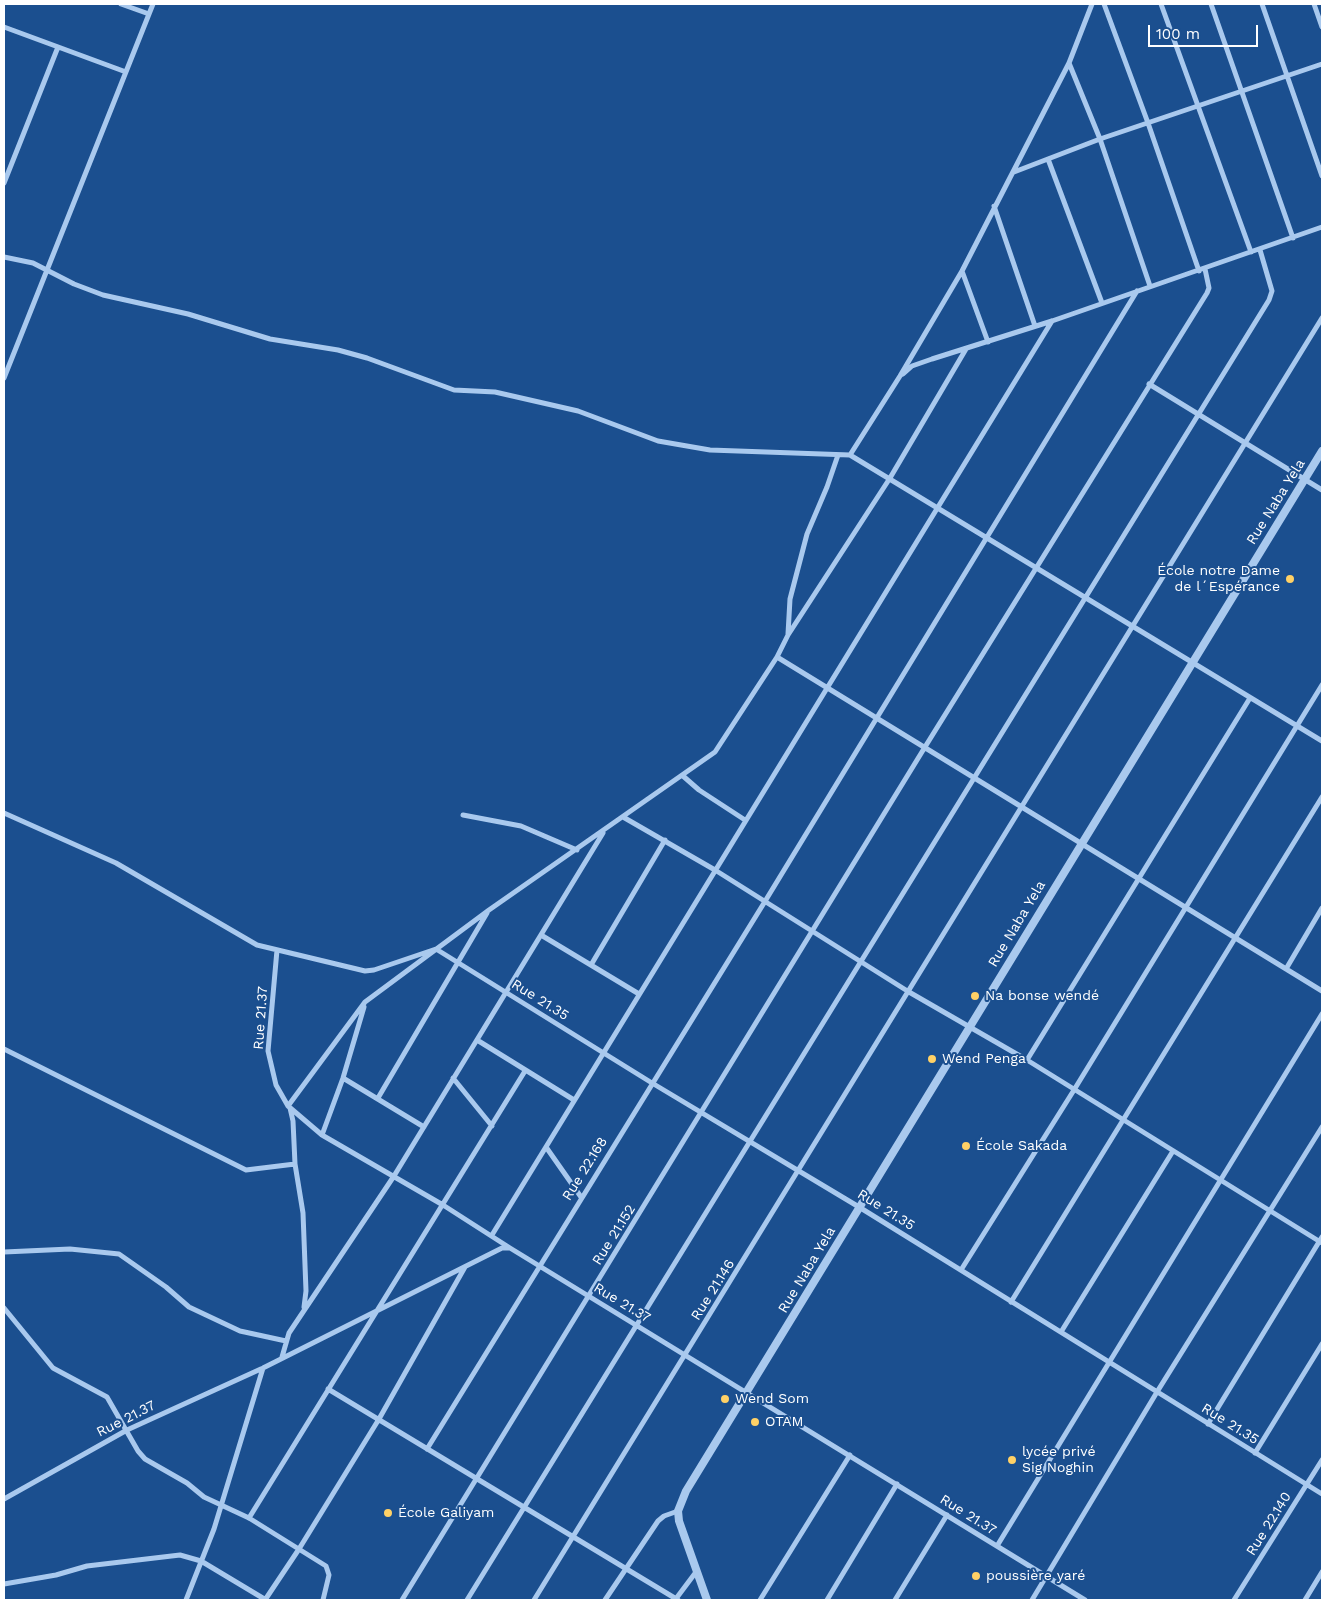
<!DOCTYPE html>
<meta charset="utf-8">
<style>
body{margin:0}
#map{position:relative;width:1326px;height:1604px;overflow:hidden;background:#1b4f8f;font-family:"Work Sans",sans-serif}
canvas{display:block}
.frame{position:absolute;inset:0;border:5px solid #fff;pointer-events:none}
.scale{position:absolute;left:1148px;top:25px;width:110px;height:22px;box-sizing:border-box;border:2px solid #fff;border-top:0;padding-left:6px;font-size:15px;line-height:18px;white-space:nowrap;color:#fff;-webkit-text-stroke:4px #1b4f8f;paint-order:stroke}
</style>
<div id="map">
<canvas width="1326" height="1604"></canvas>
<div class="frame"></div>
<div class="scale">100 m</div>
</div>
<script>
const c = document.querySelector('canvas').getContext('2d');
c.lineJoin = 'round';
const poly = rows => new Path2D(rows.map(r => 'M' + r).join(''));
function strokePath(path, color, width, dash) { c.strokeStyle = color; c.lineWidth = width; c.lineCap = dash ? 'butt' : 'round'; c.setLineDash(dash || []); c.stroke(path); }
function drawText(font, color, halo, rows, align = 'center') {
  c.font = font + ' "Work Sans",sans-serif'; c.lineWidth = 4; c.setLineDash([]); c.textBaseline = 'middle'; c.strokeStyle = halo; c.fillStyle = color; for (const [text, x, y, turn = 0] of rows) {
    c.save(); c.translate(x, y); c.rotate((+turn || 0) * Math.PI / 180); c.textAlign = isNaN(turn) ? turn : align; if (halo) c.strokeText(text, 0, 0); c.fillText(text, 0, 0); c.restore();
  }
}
strokePath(poly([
 [121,4,149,14],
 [1104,4,1148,123,1199,271],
 [1161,4,1251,252],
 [1211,4,1293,238],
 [1262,4,1322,176],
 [1314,4,1322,27],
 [4,27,126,72],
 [1069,63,1100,139,1150,286],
 [1048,159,1102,303],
 [1014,172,1100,139,1322,64],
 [4,183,58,47],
 [994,206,1035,326],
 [4,257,33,263,74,284,103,295,188,314,270,339,338,350,367,358,454,390,495,392,578,411,658,441,710,450,850,455,1322,741],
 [962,271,988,342],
 [903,374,912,366,932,359,1052,321,1322,227],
 [4,378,153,4],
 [1149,384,1322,490],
 [850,455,900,376,962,271,1069,63,1092,4],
 [788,634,790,599,807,534,827,487,838,455],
 [777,657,1322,991],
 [683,776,699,790,745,820],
 [4,813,116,863,257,945,365,971,374,970,436,949,652,1083,859,1207,1322,1494],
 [463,815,521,826,577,850],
 [623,817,715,870,909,992,1027,1060,1322,1243],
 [541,935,639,994],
 [277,950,268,1051,276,1085,288,1106,322,1135,443,1205,510,1248,1085,1600],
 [591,965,665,840],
 [1286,969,1322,908],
 [477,1040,574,1100],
 [4,1049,246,1170,295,1164],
 [1027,1060,1250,698],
 [343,1078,424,1127],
 [453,1078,492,1126],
 [378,1098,487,913],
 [288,1106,365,1002,489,910,715,752,777,657,788,635,890,478,966,349],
 [290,1108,293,1121,295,1164,303,1213,306,1291,304,1307],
 [322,1135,343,1078,364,1007],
 [546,1147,581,1197],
 [492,1235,1052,321],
 [4,1252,70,1249,119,1254,166,1287,189,1307,240,1331,286,1341],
 [961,1270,1074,1090,1322,685],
 [1011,1302,1322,797],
 [4,1308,53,1368,107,1397,138,1451,145,1459,187,1483,204,1497,249,1518,326,1566,329,1575,323,1600],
 [1061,1332,1173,1151],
 [282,1357,289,1333,394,1176,603,833],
 [328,1389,678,1600],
 [1208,1424,1322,1237],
 [427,1449,764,903,1137,291],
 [1255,1453,1322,1344],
 [4,1499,127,1430,263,1368,502,1248,509,1248],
 [249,1518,525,1071],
 [997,1546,1322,1014],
 [4,1584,56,1575,87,1566,180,1555,201,1561,266,1600],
 [186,1600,214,1529,263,1368],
 [265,1600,299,1549,379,1419,465,1267],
 [402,1600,925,747,1207,293,1209,288,1205,269],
 [467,1600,1269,300,1272,291,1260,250],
 [534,1600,1322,318],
 [605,1600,658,1521,664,1516,678,1511],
 [675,1600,696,1572],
 [760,1600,850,1455],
 [827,1600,897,1484],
 [895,1600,947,1515],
 [1032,1600,1157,1392,1322,1127],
 [1234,1600,1322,1460],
 [1305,1600,1322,1572]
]), '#a9c9ee', 5);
strokePath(poly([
 [707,1600,679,1521,678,1511,686,1491,1322,451]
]), '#a9c9ee', 8);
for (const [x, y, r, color] of [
 [1290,579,5,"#ffd166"],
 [975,996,5,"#ffd166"],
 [932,1059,5,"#ffd166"],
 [966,1146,5,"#ffd166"],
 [725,1399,5,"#ffd166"],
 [755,1422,5,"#ffd166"],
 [1012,1460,5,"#ffd166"],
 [388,1513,5,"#ffd166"],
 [976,1576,5,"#ffd166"]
]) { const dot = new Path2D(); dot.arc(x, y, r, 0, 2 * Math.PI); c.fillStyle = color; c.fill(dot); strokePath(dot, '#1b4f8f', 2); }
drawText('14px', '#fff', '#1b4f8f', [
 ["Rue Naba Yela",1276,502,-58],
 ["Rue Naba Yela",1017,924,-59],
 ["Rue 21.35",540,1000,32],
 ["Rue 21.37",261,1018,-86],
 ["Rue 22.168",585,1169,-58],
 ["Rue 21.35",886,1210,32],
 ["Rue 21.152",614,1235,-58],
 ["Rue Naba Yela",807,1270,-59],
 ["Rue 21.146",713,1290,-58],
 ["Rue 21.37",622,1303,31],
 ["Rue 21.37",126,1419,-27],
 ["Rue 21.35",1230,1424,32],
 ["Rue 21.37",968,1515,32],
 ["Rue 22.140",1269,1524,-58]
]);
drawText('14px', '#fff', '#1b4f8f', [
 ["École notre Dame",1280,571,"right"],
 ["de l´Espérance",1280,587,"right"],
 ["Na bonse wendé",985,996],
 ["Wend Penga",942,1059],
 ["École Sakada",976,1146],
 ["Wend Som",735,1399],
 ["OTAM",765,1422],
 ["lycée privé",1022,1452],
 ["Sig Noghin",1022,1468],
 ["École Galiyam",398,1513],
 ["poussière yaré",986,1576]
], 'left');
</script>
